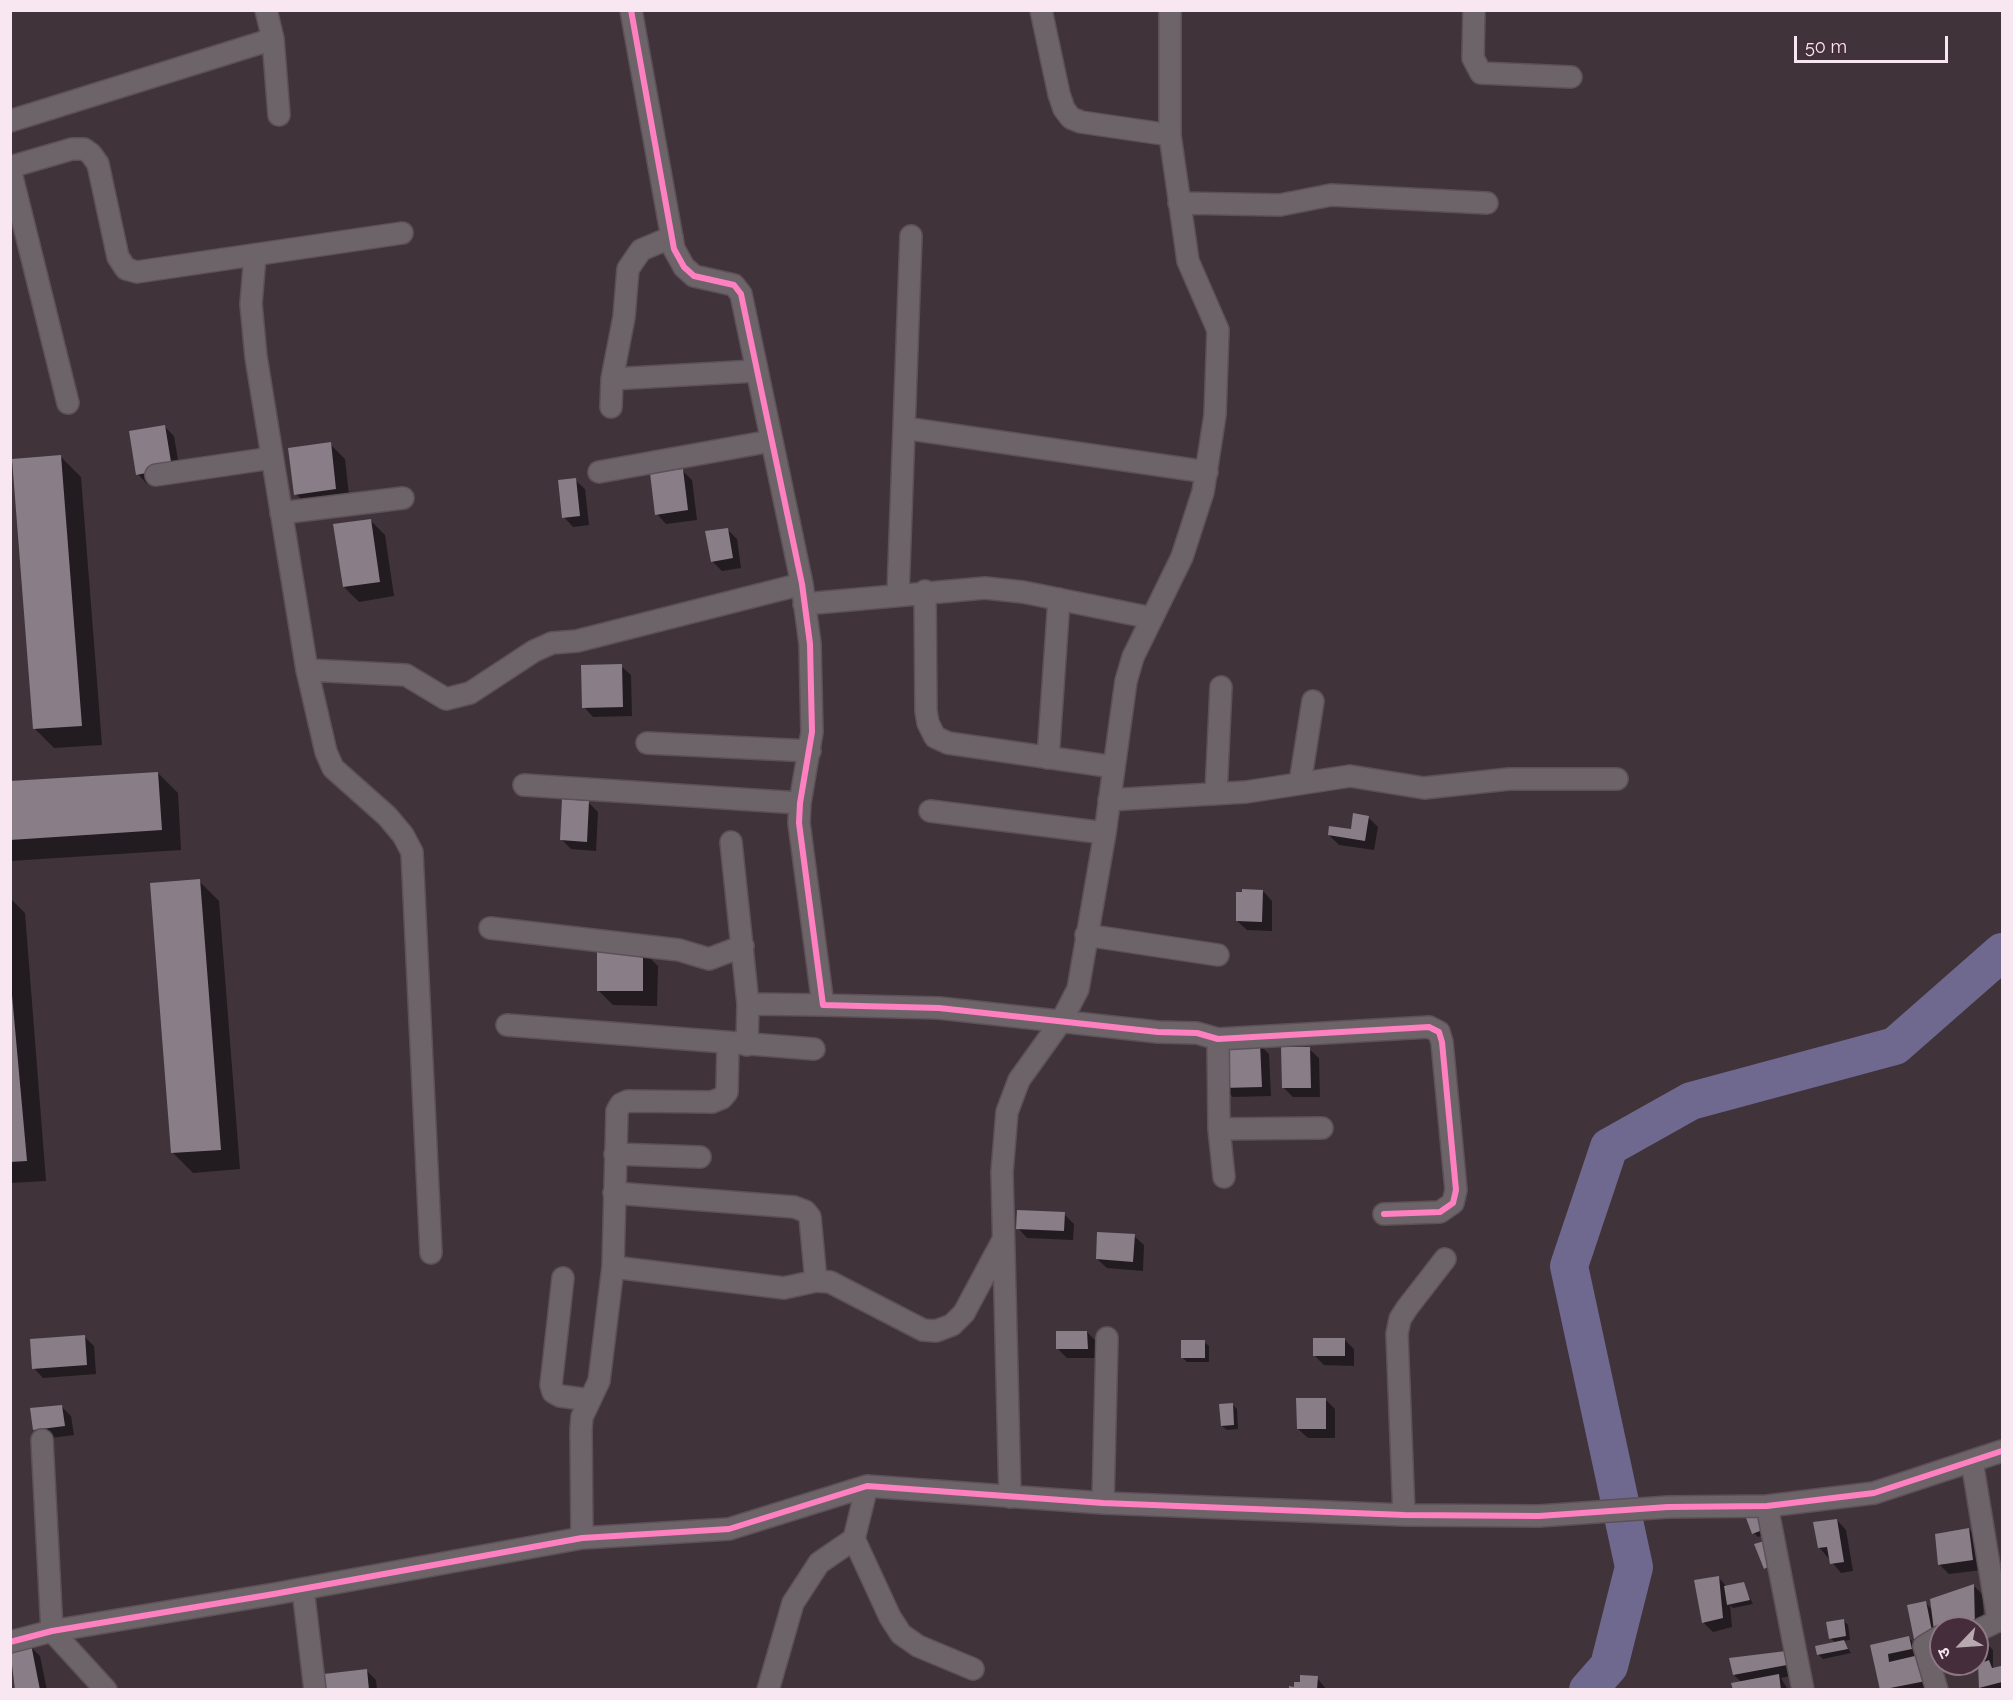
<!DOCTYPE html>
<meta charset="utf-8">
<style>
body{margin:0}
#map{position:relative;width:2013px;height:1700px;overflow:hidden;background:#40333a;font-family:Raleway,"Noto Sans Devanagari",sans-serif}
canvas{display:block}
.frame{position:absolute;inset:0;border:12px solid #f8e7f0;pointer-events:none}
.north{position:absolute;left:1929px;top:1616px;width:60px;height:60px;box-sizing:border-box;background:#462d3b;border:2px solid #8d7783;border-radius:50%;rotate:245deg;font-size:16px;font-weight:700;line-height:24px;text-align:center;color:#f8e7f0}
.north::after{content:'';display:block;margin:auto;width:21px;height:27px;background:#b8a8b0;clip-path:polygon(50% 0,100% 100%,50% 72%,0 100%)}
.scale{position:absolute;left:1794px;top:36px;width:154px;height:27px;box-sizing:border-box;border:3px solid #f8e7f0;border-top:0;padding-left:8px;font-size:18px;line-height:21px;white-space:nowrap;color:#f8e7f0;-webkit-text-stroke:4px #462d3b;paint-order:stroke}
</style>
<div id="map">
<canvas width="2013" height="1700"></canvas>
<div class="frame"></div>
<div class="north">उ</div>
<div class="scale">50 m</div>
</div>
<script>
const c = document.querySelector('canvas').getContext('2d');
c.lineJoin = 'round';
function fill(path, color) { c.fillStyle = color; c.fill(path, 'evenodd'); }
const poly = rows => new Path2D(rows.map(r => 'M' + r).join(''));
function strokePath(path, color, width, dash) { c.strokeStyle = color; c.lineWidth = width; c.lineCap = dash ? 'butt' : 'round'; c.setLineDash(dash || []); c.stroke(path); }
fill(poly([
 [164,426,174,436,181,478,147,484,138,474],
 [330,444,345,459,350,504,311,509,296,494],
 [61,457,81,477,102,745,54,748,34,728],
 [683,471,692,480,697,520,666,524,657,514],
 [575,480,585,489,589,525,573,527,564,517],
 [370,520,385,535,394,596,359,602,344,587],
 [727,529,737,539,741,568,722,571,712,561],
 [621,666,631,675,632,716,593,717,584,707],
 [158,773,178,793,181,850,10,861,10,783],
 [589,803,598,812,596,851,571,849,561,839],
 [1368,817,1378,827,1374,850,1339,845,1329,835,1352,831],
 [199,881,219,901,240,1169,193,1173,173,1153],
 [1263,891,1272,901,1272,931,1247,930,1237,921],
 [10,898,25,913,46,1181,10,1183],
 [643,951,658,966,657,1006,613,1005,598,990],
 [1260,1045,1269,1054,1271,1096,1233,1097,1223,1088],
 [1309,1049,1319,1058,1320,1097,1293,1097,1283,1087],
 [1064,1214,1074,1224,1073,1240,1027,1238,1018,1228],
 [1134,1236,1144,1245,1143,1271,1107,1268,1097,1259],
 [1087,1332,1097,1342,1097,1358,1067,1358,1058,1349],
 [84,1336,94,1346,96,1374,43,1378,34,1368],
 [1344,1339,1354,1349,1354,1366,1324,1365,1315,1356],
 [1204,1342,1209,1346,1209,1362,1187,1362,1182,1357],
 [1325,1399,1335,1409,1335,1438,1308,1438,1298,1429],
 [1232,1404,1237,1409,1238,1429,1227,1430,1222,1426],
 [61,1406,71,1416,74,1435,44,1439,34,1429],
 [1760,1514,1772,1532,1758,1537,1754,1533],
 [1837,1520,1846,1530,1853,1571,1841,1573,1819,1547],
 [1969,1529,1978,1539,1982,1570,1949,1574,1939,1564],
 [1719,1578,1727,1587,1743,1584,1753,1604,1733,1608,1730,1605,1732,1627,1713,1632,1703,1622],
 [1973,1585,1983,1595,1984,1635,1977,1628,1941,1628,1925,1648,1915,1638,1925,1602,1932,1610],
 [1844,1621,1848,1625,1850,1640,1843,1641,1851,1653,1823,1659,1818,1654,1836,1643,1830,1638],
 [1909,1638,1918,1647,1934,1690,1882,1690,1872,1647],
 [1984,1641,1993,1650,1993,1667,2002,1670,2002,1690,1980,1688,1977,1642],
 [30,1646,40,1656,47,1690,16,1690,10,1650],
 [1785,1652,1796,1675,1781,1678,1788,1690,1735,1690,1742,1683,1734,1675],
 [367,1671,376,1680,377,1690,327,1690],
 [1317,1678,1327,1690,1290,1690,1296,1688]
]), '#0007');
strokePath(poly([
 [1588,1690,1609,1666,1634,1567,1569,1266,1609,1147,1691,1101,1895,1046,2002,952]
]), '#6f6990', 38);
fill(poly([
 [165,425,172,468,136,475,129,431],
 [331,442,336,489,294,495,288,448],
 [61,455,82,726,33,729,12,459],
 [683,469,688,510,655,515,650,473],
 [576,478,580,516,562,518,558,480],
 [371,519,380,582,343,587,333,524],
 [728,528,733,558,711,562,705,531],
 [622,664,623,707,582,708,581,665],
 [158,772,162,830,10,840,10,781],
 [562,799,589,801,587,842,560,840],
 [1353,813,1369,816,1365,841,1328,835,1329,826,1351,829],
 [200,879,221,1150,171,1153,150,883],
 [1242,889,1263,890,1262,922,1236,921,1236,892,1242,892],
 [597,949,643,949,643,991,597,991],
 [10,973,27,1161,10,1162],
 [1260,1043,1262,1087,1222,1088,1220,1045],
 [1281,1047,1310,1047,1311,1088,1282,1088],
 [1017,1210,1065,1212,1064,1231,1016,1229],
 [1097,1232,1135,1234,1133,1262,1096,1259],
 [1056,1331,1087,1331,1088,1349,1056,1349],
 [85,1335,87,1365,32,1369,30,1339],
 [1313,1338,1345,1338,1345,1356,1313,1356],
 [1181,1340,1205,1340,1205,1358,1181,1358],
 [1296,1398,1326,1398,1326,1429,1297,1429],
 [1233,1403,1234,1425,1221,1426,1219,1404],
 [62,1405,65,1426,33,1430,30,1408],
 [1761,1512,1768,1528,1752,1534,1745,1515],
 [1837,1519,1844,1562,1830,1564,1827,1547,1818,1548,1813,1522],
 [1969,1528,1973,1560,1938,1565,1935,1534],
 [1768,1540,1775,1563,1764,1569,1754,1544],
 [1719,1576,1723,1618,1702,1623,1694,1580],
 [1744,1582,1750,1600,1727,1605,1724,1586],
 [1974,1584,1975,1626,1941,1628,1934,1631,1930,1599],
 [1926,1601,1933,1636,1914,1639,1907,1605],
 [1844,1619,1846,1636,1829,1639,1826,1622],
 [1909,1636,1912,1649,1888,1654,1889,1662,1919,1655,1926,1681,1880,1690,1870,1645],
 [1984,1639,1982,1658,1984,1662,1989,1660,1992,1668,2001,1666,2002,1682,1979,1688,1977,1640],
 [1844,1640,1848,1649,1817,1655,1815,1646],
 [31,1644,40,1690,15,1690,10,1648],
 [1786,1651,1787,1665,1733,1675,1729,1658],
 [367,1669,369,1690,326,1690,324,1674],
 [1779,1674,1781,1690,1733,1690,1731,1683],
 [1300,1675,1318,1676,1317,1690,1289,1690,1289,1686,1294,1687,1294,1682,1300,1682]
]), '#897d88');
const street = poly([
 [266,10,273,39,279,115],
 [631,10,674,249,684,267,694,276,734,285,741,294,802,584,810,644,812,732,800,803,799,823,823,1005,939,1008,1158,1032,1197,1033,1218,1039,1429,1027,1439,1032,1442,1042,1456,1190,1453,1203,1440,1212,1384,1214],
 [1041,10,1059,94,1064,109,1071,118,1081,122,1170,135],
 [1474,10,1473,58,1481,73,1571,77],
 [10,121,273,39],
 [10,167,72,149,84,149,91,154,98,164,118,257,126,269,137,272,402,233],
 [10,169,68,403],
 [1179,203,1280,205,1331,195,1487,203],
 [255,256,251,304,256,357,307,670,326,752,333,768,387,816,403,835,412,852,431,1253],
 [612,379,755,371],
 [611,407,612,379,624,317,628,269,641,250,672,237],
 [904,428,1207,472],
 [599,472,771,441],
 [156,475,272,458],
 [281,513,403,498],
 [925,591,926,711,928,723,935,737,948,743,1114,767],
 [898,594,911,236],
 [804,604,985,588,1023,592,1152,618],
 [307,670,406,675,446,699,470,693,534,651,552,643,577,641,802,584],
 [647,743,810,751],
 [1048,758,1059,599],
 [1300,783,1313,701],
 [524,785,800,803],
 [1216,794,1221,687],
 [1109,800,1246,792,1350,776,1424,788,1509,779,1617,779],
 [930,811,1105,833],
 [731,842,748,1004,823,1005],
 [490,928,679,950,709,959,743,946],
 [1086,935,1218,955],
 [507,1025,814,1049],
 [1218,1039,1219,1129,1224,1177],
 [747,1045,748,1004],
 [1219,1129,1322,1128],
 [615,1154,700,1157],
 [614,1193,794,1207,805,1211,810,1217,816,1281],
 [613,1267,784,1288,816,1281,830,1282,923,1330,936,1331,952,1325,964,1313,1002,1242],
 [563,1278,551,1385,553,1392,560,1396,590,1400],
 [42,1440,52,1631,106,1690],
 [1972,1461,1998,1620],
 [1010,1497,1002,1172,1007,1112,1019,1080,1062,1020,1078,989,1105,833,1126,681,1133,657,1182,557,1203,492,1215,415,1218,330,1188,261,1170,135,1170,10],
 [1103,1503,1107,1338],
 [1767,1506,1803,1690],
 [1404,1515,1397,1334,1400,1319,1407,1308,1445,1259],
 [582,1538,581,1429,582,1417,599,1381,613,1267,617,1111,621,1104,628,1101,712,1102,722,1098,727,1092,728,1043],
 [854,1539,890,1617,901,1634,918,1646,973,1669],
 [303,1589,315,1690],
 [1977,1631,2002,1619],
 [10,1642,52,1631,274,1594,582,1538,729,1529,867,1486,1103,1503,1404,1515,1539,1516,1668,1507,1767,1506,1874,1493,2002,1451],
 [768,1690,793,1603,819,1563,854,1539,867,1486],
 [1937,1690,1924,1646,1941,1636]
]);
strokePath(street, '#5d5057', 24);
strokePath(street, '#6d6469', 21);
strokePath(poly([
 [631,10,674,249,684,267,694,276,734,285,741,294,802,584,810,644,812,732,800,803,799,823,823,1005,939,1008,1158,1032,1197,1033,1218,1039,1429,1027,1439,1032,1442,1042,1456,1190,1453,1203,1440,1212,1384,1214],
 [10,1642,52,1631,274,1594,582,1538,729,1529,867,1486,1103,1503,1404,1515,1539,1516,1668,1507,1767,1506,1874,1493,2002,1451]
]), '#ff80c0', 6);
</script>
